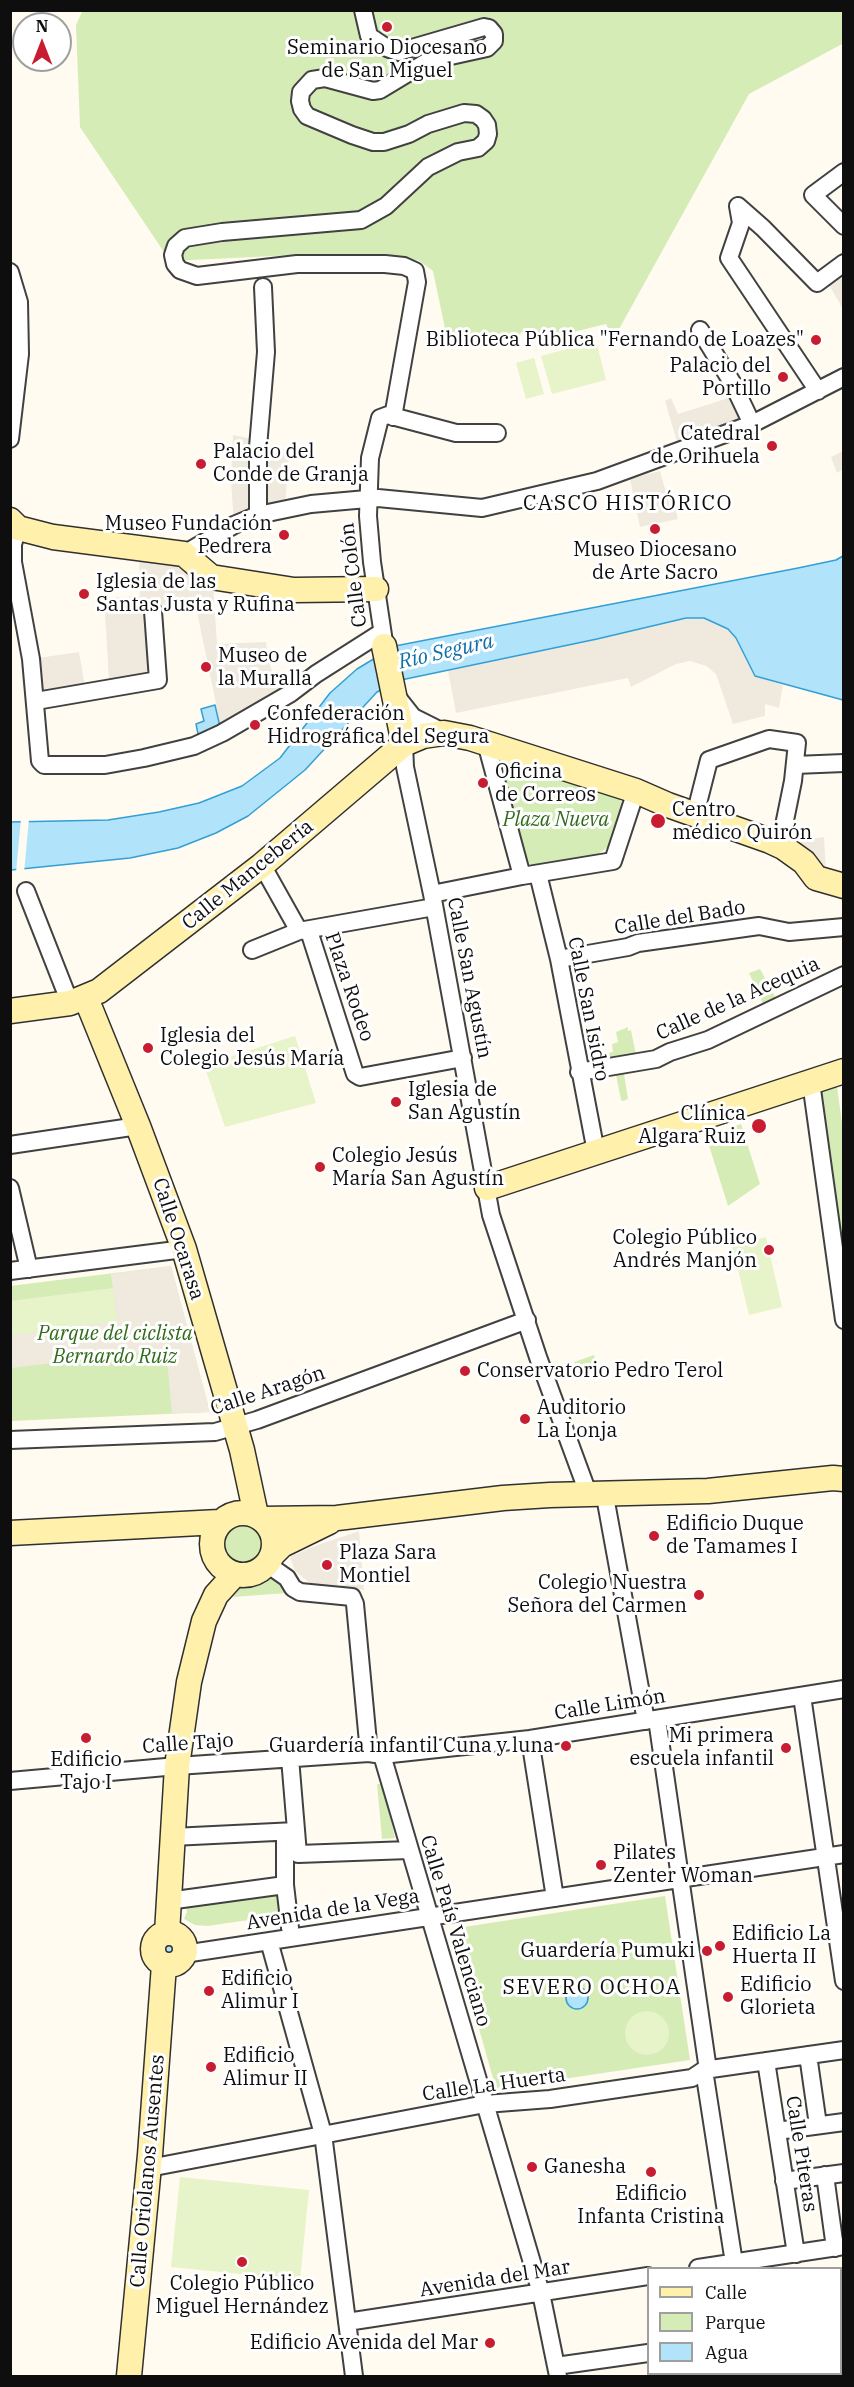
<!DOCTYPE html>
<meta charset="utf-8">
<style>
body{margin:0}
#map{position:relative;width:854px;height:2387px;overflow:hidden;background:#fffbf0;font-family:"IBM Plex Serif",serif}
canvas{display:block}
.frame{position:absolute;inset:0;border:12px solid #0e0e0e;pointer-events:none}
.legend{position:absolute;left:647px;top:2267px;width:195px;height:108px;box-sizing:border-box;background:#fff;border:2px solid #9f9f9f;margin:0;padding:8px 10px;list-style:none;font-size:18px;color:#0e0e0e}
.legend li{display:flex;align-items:center;gap:12px;height:30px}
.legend b{width:30px;border:2px solid #9f9f9f}
.north{position:absolute;left:12px;top:12px;width:60px;height:60px;box-sizing:border-box;background:#fff;border:2px solid #9f9f9f;border-radius:50%;rotate:0deg;font-size:16px;font-weight:700;line-height:24px;text-align:center;color:#0e0e0e}
.north::after{content:'';display:block;margin:auto;width:21px;height:27px;background:#c81d30;clip-path:polygon(50% 0,100% 100%,50% 72%,0 100%)}
</style>
<div id="map">
<canvas width="854" height="2387"></canvas>
<div class="frame"></div>
<ul class="legend">
<li><b style="height:8px;background:#fff0ab"></b>Calle</li>
<li><b style="height:16px;background:#d6ecb6"></b>Parque</li>
<li><b style="height:16px;background:#b1e3fa"></b>Agua</li>
</ul>
<div class="north">N</div>
</div>
<script>
const c = document.querySelector('canvas').getContext('2d');
c.lineJoin = 'round';
function fill(path, color) { c.fillStyle = color; c.fill(path, 'evenodd'); }
const poly = rows => new Path2D(rows.map(r => 'M' + r).join(''));
function strokePath(path, color, width, dash) { c.strokeStyle = color; c.lineWidth = width; c.lineCap = dash ? 'butt' : 'round'; c.setLineDash(dash || []); c.stroke(path); }
function drawText(font, color, halo, rows, align = 'center') {
  c.font = font + ' "IBM Plex Serif",serif'; c.lineWidth = 6; c.setLineDash([]); c.textBaseline = 'middle'; c.strokeStyle = halo; c.fillStyle = color; for (const [text, x, y, turn = 0] of rows) {
    c.save(); c.translate(x, y); c.rotate((+turn || 0) * Math.PI / 180); c.textAlign = isNaN(turn) ? turn : align; if (halo) c.strokeText(text, 0, 0); c.fillText(text, 0, 0); c.restore();
  }
}
fill(poly([
 [83,10,843,10,844,43,749,94,613,340,606,324,553,337,521,332,519,339,481,342,447,338,433,271,418,260,295,255,170,261,80,127,76,25],
 [513,766,617,797,623,804,608,847,598,854,531,865,526,860,502,777,506,770],
 [760,969,778,1002,765,1008,749,973],
 [628,1027,628,1031,631,1030,637,1060,610,1063,608,1053,613,1052,612,1044,618,1042,616,1032],
 [623,1068,628,1099,623,1101,621,1100,615,1070],
 [837,1087,843,1130,843,1256,821,1090],
 [741,1124,760,1184,728,1206,706,1136],
 [171,1266,210,1412,11,1421,10,1286],
 [594,1355,598,1367,578,1374,574,1362],
 '221 1544a23 23 0 1 1 46 0a23 23 0 1 1-46 0Z',
 [277,1579,287,1593,233,1597,247,1580],
 [377,1784,381,1784,384,1788,395,1838,382,1839],
 [280,1891,284,1915,207,1926,195,1925,184,1919,187,1912,185,1904],
 [665,1896,690,2060,496,2089,451,1929]
]), '#d6ecb6');
fill(poly([
 [596,341,606,380,552,394,541,356],
 [534,358,544,394,526,399,516,363],
 [295,1036,316,1103,225,1127,204,1065],
 [766,1237,782,1307,749,1315,732,1245],
 [113,1288,117,1321,11,1335,10,1301],
 '625 2033a22 22 0 1 1 44 0a22 22 0 1 1-44 0Z',
 [180,2177,309,2190,300,2280,171,2267]
]), '#e7f3c9');
fill(poly([
 [843,268,843,309,826,280],
 [738,395,750,419,678,445,665,401,671,398,678,414],
 [233,435,252,439,259,447,289,449,285,509,234,525,231,481],
 [843,451,843,469,837,473,831,457],
 [660,471,670,507,676,510,678,519,640,527,630,479],
 [139,559,190,560,213,583,217,644,266,642,269,663,283,699,222,733,197,612,156,610,158,675,109,680,104,598,140,596],
 [686,618,704,618,728,629,736,638,755,676,783,685,779,708,765,704,765,716,733,724,716,674,706,666,690,661,676,664,631,687,628,678,456,713,448,671],
 [79,652,86,693,36,701,31,659],
 [785,834,809,839,824,837,826,872],
 [171,1266,210,1412,172,1413,166,1349,11,1368,11,1335,117,1321,111,1274],
 [359,1531,364,1590,319,1586,310,1583,295,1571,290,1557,312,1547]
]), '#f0eade');
const water = poly([
 [843,556,843,700,755,676,736,638,728,629,704,618,686,618,597,639,401,680,377,692,305,770,248,816,216,833,178,848,130,858,11,870,10,822,108,820,159,812,199,803,242,786,280,758,330,693,357,669,395,646,798,568,836,560,843,556],
 [215,705,221,731,199,739,196,724,204,721,201,709,215,705],
 '160 1950a9 9 0 1 1 18 0a9 9 0 1 1-18 0Z',
 '566 1998a11 11 0 1 1 22 0a11 11 0 1 1-22 0Z'
]);
fill(water, '#b1e3fa');
strokePath(water, '#339fd6', 1.5);
fill(poly([
 [21,819,29,819,24,873,16,872]
]), '#fffbf0');
const street = poly([
 [363,10,369,36,387,48,398,52,484,27,489,28,494,34,494,41,487,48,428,61,380,90,373,91,325,78,312,80,301,92,300,101,302,109,307,116,352,135,373,142,384,142,409,134,428,124,464,113,476,114,483,119,487,125,488,134,486,141,478,148,458,152,428,167,386,206,361,220,222,232,185,238,176,246,173,255,175,264,180,270,197,276,297,264,385,264,404,266,415,271,417,282,393,417],
 [844,172,813,195,844,226],
 [738,206,741,223,729,258,818,391],
 [738,206,763,228,817,283,844,263],
 [10,272,19,302,20,354,10,439],
 [700,330,733,384,752,424],
 [258,515,258,447,266,352,263,287],
 [18,528,13,544,13,562,31,659,40,761,44,765,105,765,144,758,194,746,222,733,291,693,316,674,382,632],
 [184,554,234,525,258,515,311,504,378,498,482,508,597,481,752,424,844,377],
 [384,642,372,562,368,516,370,458,380,418,388,415,456,433,497,433],
 [398,698,413,717,443,732],
 [36,701,158,680,153,611],
 [486,743,522,876,613,861,636,791],
 [404,744,405,767,432,894,491,1215,538,1357,588,1493],
 [795,765,844,763],
 [695,815,709,760,769,739,797,743,793,781,780,845],
 [262,865,299,931],
 [538,874,559,959,596,1152],
 [26,891,70,1003],
 [432,894,522,876],
 [309,931,355,1074,360,1077,463,1058],
 [252,950,299,931,434,907],
 [559,959,628,947,638,943,759,926,789,932,844,927],
 [579,1072,656,1059,670,1052,708,1040,844,975],
 [811,1082,844,1320],
 [10,1145,138,1126],
 [10,1188,29,1269],
 [10,1271,184,1249],
 [10,1440,215,1432,257,1420,527,1320],
 [606,1502,646,1721],
 [267,1564,287,1578,293,1588,300,1592,352,1597,355,1604,369,1753],
 [802,1696,844,1981],
 [657,1719,708,2070],
 [530,1739,555,1898],
 [382,1755,530,1739,844,1689],
 [290,1758,298,1854,409,1850],
 [10,1781,177,1766,369,1753,382,1755,541,2293,558,2376],
 [285,1832,285,1885,290,1928],
 [172,1837,296,1831],
 [168,1901,285,1885],
 [269,1941,323,2134,354,2376],
 [184,1954,844,1854],
 [808,2055,818,2125],
 [766,2061,796,2254],
 [704,2070,734,2263],
 [777,2131,844,2122],
 [149,2168,485,2104,550,2099,692,2078,704,2070,844,2050],
 [825,2175,835,2248],
 [784,2181,844,2173],
 [698,2268,844,2246],
 [347,2322,648,2276],
 [556,2366,648,2353]
]);
const secondary = poly([
 [10,520,18,528,53,537,184,554,211,577,294,590,376,589],
 [384,646,404,744],
 [86,998,138,1126,184,1249,242,1450,256,1515],
 [10,1011,70,1003,99,991,261,866,404,744,423,736,444,733,470,738,636,791,668,805,770,841,783,847,804,862,816,878,844,886],
 [487,1188,844,1071],
 '212 1544a31 31 0 1 1 62 0a31 31 0 1 1-62 0Z',
 [262,1519,337,1518,503,1498,550,1495,708,1491,833,1478,844,1479],
 [10,1533,219,1522],
 [272,1555,282,1545,329,1522],
 '153 1949a16 16 0 1 1 32 0a16 16 0 1 1-32 0Z',
 [167,1933,177,1766,189,1682,204,1621,216,1595,235,1574],
 [129,2376,150,2155,164,1965]
]);
strokePath(street, '#414141', 20);
strokePath(secondary, '#303030', 27);
strokePath(street, '#fff', 16);
strokePath(secondary, '#fff0ab', 24);
for (const [x, y, r, color] of [
 [387,27,6,"#c81d30"],
 [816,340,6,"#c81d30"],
 [783,377,6,"#c81d30"],
 [772,446,6,"#c81d30"],
 [201,464,6,"#c81d30"],
 [655,529,6,"#c81d30"],
 [284,535,6,"#c81d30"],
 [84,594,6,"#c81d30"],
 [206,667,6,"#c81d30"],
 [255,725,6,"#c81d30"],
 [483,783,6,"#c81d30"],
 [658,821,8,"#c81d30"],
 [148,1048,6,"#c81d30"],
 [396,1102,6,"#c81d30"],
 [759,1126,8,"#c81d30"],
 [320,1167,6,"#c81d30"],
 [769,1250,6,"#c81d30"],
 [465,1371,6,"#c81d30"],
 [525,1419,6,"#c81d30"],
 [654,1536,6,"#c81d30"],
 [327,1565,6,"#c81d30"],
 [699,1595,6,"#c81d30"],
 [86,1738,6,"#c81d30"],
 [566,1746,6,"#c81d30"],
 [786,1748,6,"#c81d30"],
 [601,1865,6,"#c81d30"],
 [720,1946,6,"#c81d30"],
 [707,1951,6,"#c81d30"],
 [209,1991,6,"#c81d30"],
 [728,1997,6,"#c81d30"],
 [211,2067,6,"#c81d30"],
 [532,2167,6,"#c81d30"],
 [651,2172,6,"#c81d30"],
 [242,2262,6,"#c81d30"],
 [490,2343,6,"#c81d30"]
]) { const dot = new Path2D(); dot.arc(x, y, r, 0, 2 * Math.PI); c.fillStyle = color; c.fill(dot); strokePath(dot, '#fff', 2); }
drawText('20px', '#0e0e0e', '#fff', [
 ["Seminario Diocesano",387,48,"center"],
 ["de San Miguel",387,71,"center"],
 ["Biblioteca Pública \"Fernando de Loazes\"",804,340,"right"],
 ["Palacio del",771,366,"right"],
 ["Portillo",771,389,"right"],
 ["Catedral",760,434,"right"],
 ["de Orihuela",760,457,"right"],
 ["Palacio del",213,452],
 ["Conde de Granja",213,475],
 ["Museo Fundación",272,524,"right"],
 ["Pedrera",272,547,"right"],
 ["Museo Diocesano",655,550,"center"],
 ["de Arte Sacro",655,573,"center"],
 ["Iglesia de las",96,582],
 ["Santas Justa y Rufina",96,605],
 ["Museo de",218,656],
 ["la Muralla",218,679],
 ["Confederación",267,714],
 ["Hidrográfica del Segura",267,737],
 ["Oficina",495,772],
 ["de Correos",495,795],
 ["Centro",672,810],
 ["médico Quirón",672,833],
 ["Iglesia del",160,1036],
 ["Colegio Jesús María",160,1059],
 ["Iglesia de",408,1090],
 ["San Agustín",408,1113],
 ["Clínica",746,1114,"right"],
 ["Algara Ruiz",746,1137,"right"],
 ["Colegio Jesús",332,1156],
 ["María San Agustín",332,1179],
 ["Colegio Público",757,1238,"right"],
 ["Andrés Manjón",757,1261,"right"],
 ["Conservatorio Pedro Terol",477,1371],
 ["Auditorio",537,1408],
 ["La Lonja",537,1431],
 ["Edificio Duque",666,1524],
 ["de Tamames I",666,1547],
 ["Plaza Sara",339,1553],
 ["Montiel",339,1576],
 ["Colegio Nuestra",687,1583,"right"],
 ["Señora del Carmen",687,1606,"right"],
 ["Mi primera",774,1736,"right"],
 ["escuela infantil",774,1759,"right"],
 ["Guardería infantil Cuna y luna",554,1746,"right"],
 ["Edificio",86,1760,"center"],
 ["Tajo I",86,1783,"center"],
 ["Pilates",613,1853],
 ["Zenter Woman",613,1876],
 ["Edificio La",732,1934],
 ["Huerta II",732,1957],
 ["Guardería Pumuki",695,1951,"right"],
 ["Edificio",221,1979],
 ["Alimur I",221,2002],
 ["Edificio",740,1985],
 ["Glorieta",740,2008],
 ["Edificio",223,2056],
 ["Alimur II",223,2079],
 ["Ganesha",544,2167],
 ["Edificio",651,2194,"center"],
 ["Infanta Cristina",651,2217,"center"],
 ["Colegio Público",242,2284,"center"],
 ["Miguel Hernández",242,2307,"center"],
 ["Edificio Avenida del Mar",478,2343,"right"]
], 'left');
drawText('20px', '#0e0e0e', '#fff', [
 ["Calle Colón",354,575,-97],
 ["Calle Mancebería",248,875,-39],
 ["Calle del Bado",680,918,-9],
 ["Calle San Agustín",469,978,79],
 ["Plaza Rodeo",349,987,71],
 ["Calle de la Acequia",738,999,-24],
 ["Calle San Isidro",588,1009,79],
 ["Calle Ocarasa",178,1239,72],
 ["Calle Aragón",268,1391,-18],
 ["Calle Limón",610,1705,-9],
 ["Calle Tajo",188,1744,-4],
 ["Avenida de la Vega",333,1910,-9],
 ["Calle País Valenciano",455,1931,73],
 ["Calle La Huerta",494,2085,-8],
 ["Calle Piteras",801,2154,81],
 ["Calle Oriolanos Ausentes",148,2171,-85],
 ["Avenida del Mar",495,2279,-9]
]);
drawText('italic 20px', '#306b1a', '#fff', [
 ["Plaza Nueva",556,820],
 ["Parque del ciclista",115,1334],
 ["Bernardo Ruiz",115,1357]
]);
c.letterSpacing = '1.5px';
drawText('21px', '#0e0e0e', '#fff', [
 ["CASCO HISTÓRICO",628,504],
 ["SEVERO OCHOA",592,1988]
]);
c.letterSpacing = '0px';
drawText('italic 21px', '#0f6fa9', '#fff', [
 ["Río Segura",446,652,-13]
]);
</script>
